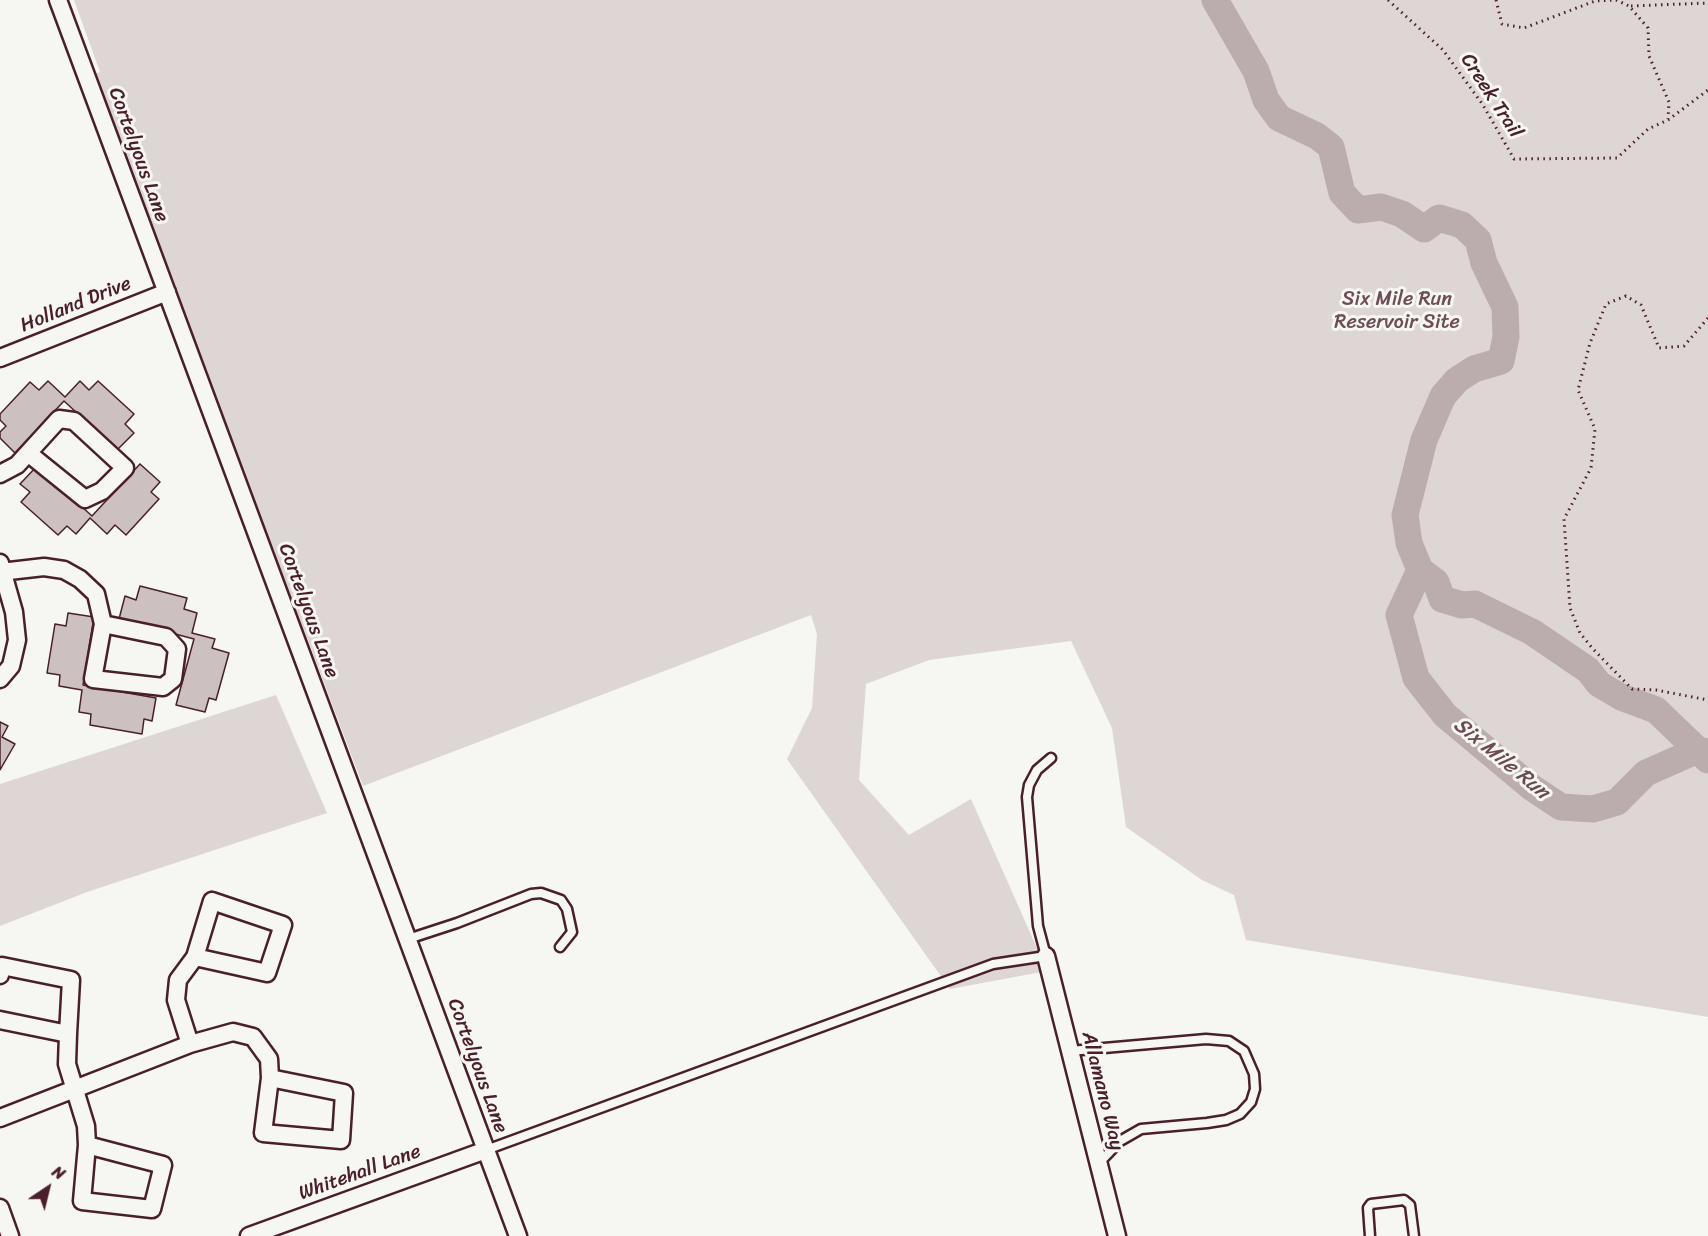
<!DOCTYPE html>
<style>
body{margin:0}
#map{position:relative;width:1708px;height:1236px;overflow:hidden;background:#f6f6f2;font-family:Sriracha,sans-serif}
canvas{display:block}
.north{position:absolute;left:18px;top:1158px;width:60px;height:60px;-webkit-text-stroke:4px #f6f6f2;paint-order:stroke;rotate:35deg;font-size:16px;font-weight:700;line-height:24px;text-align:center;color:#4a1f2b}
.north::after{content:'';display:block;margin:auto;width:21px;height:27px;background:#4a1f2b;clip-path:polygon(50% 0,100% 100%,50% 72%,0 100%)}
</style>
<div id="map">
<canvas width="1708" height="1236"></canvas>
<div class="north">N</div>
</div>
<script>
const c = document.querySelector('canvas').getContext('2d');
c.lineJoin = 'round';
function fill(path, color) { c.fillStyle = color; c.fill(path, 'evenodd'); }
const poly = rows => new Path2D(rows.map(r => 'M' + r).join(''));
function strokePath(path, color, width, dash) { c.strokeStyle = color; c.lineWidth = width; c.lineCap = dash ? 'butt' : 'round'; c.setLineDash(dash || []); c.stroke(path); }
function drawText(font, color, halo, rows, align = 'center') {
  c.font = font + ' Sriracha,sans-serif'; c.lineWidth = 6; c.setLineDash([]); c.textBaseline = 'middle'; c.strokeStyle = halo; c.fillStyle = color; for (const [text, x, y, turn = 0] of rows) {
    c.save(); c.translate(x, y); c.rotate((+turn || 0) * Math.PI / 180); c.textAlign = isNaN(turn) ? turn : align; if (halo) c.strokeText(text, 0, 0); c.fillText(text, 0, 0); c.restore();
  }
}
fill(poly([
 [74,0,1708,0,1708,1017,1246,940,1234,895,1202,880,1126,827,1112,728,1071,641,929,660,866,684,859,780,909,835,971,799,1047,971,950,989,787,759,812,708,817,634,811,615,363,786,304,630,296,633,89,76,100,72],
 [276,695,327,813,87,892,0,926,0,784]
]), '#ddd6d5');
strokePath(poly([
 [1215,0,1256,71,1266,100,1279,118,1317,136,1331,147,1342,193,1358,210,1381,207,1402,214,1424,229,1439,218,1462,225,1478,240,1484,263,1505,307,1506,337,1501,361,1474,369,1457,380,1443,396,1424,440,1405,515,1409,543,1420,570,1436,582,1442,599,1462,605,1475,604,1532,632,1588,670,1599,684,1621,697,1656,710,1708,760],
 [1420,570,1399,615,1416,678,1445,715,1531,787,1561,807,1593,809,1617,802,1646,773,1698,750,1708,752]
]), '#bbadae', 27);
const building = poly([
 [48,381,65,397,80,381,89,390,98,381,134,414,125,424,134,433,117,450,64,401,15,453,0,438,0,432,6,426,0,420,0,414,30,382,39,390,48,381],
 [140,464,160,482,151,492,159,499,126,535,115,525,107,534,90,518,76,534,67,526,58,535,21,502,30,492,20,484,37,466,92,516,140,464],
 [140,586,187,598,184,609,197,613,192,633,215,639,212,648,229,653,216,700,209,698,205,712,176,705,194,639,119,619,125,596,136,600,140,586],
 [68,613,94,617,83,685,156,698,152,721,144,719,142,734,90,725,91,714,79,712,82,690,59,686,60,675,47,673,55,624,66,626,68,613],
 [0,722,8,726,2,737,15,744,0,770,0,722]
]);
fill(building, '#ccc1c0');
strokePath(building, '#4a1f2b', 1.5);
const service = poly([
 [408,939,457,923,531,894,541,893,561,900,567,909,572,932,560,947],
 [1070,1051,1206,1039,1229,1041,1244,1051,1254,1074,1255,1089,1251,1102,1240,1114,1226,1120,1207,1123,1141,1129,1120,1141,1099,1163],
 [486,1150,993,964,1046,956,1038,926,1027,797,1029,785,1037,770,1051,758],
 [1370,1236,1368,1208,1371,1204,1404,1200,1410,1205,1414,1236]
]);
const minor = poly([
 [58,0,518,1236],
 [0,358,167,292],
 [59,419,74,421,125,468,102,491,85,499,28,453,59,419],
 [0,474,17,465,28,453],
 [0,572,44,567,64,570,80,579,96,594,103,624],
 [103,624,166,637,177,649,173,679,163,687,93,679,103,624],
 [0,679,11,666,17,640,14,612,0,563],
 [212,901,283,925,267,973,195,957,212,901],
 [1046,956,1117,1236],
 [0,975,2,966,71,980,68,1034,0,1020],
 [68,1034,67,1064,86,1126,87,1145],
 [190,1044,176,1000,178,980,195,957],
 [270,1078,344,1093,341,1140,263,1133,270,1078],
 [0,1118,190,1044,233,1032,253,1037,269,1059,270,1078],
 [87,1145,163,1165,152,1209,82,1201,87,1145],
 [0,1208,10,1236],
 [249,1236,486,1150]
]);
strokePath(service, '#4a1f2b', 13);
strokePath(minor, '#4a1f2b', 21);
strokePath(poly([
 [1388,0,1443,50,1483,105,1514,159,1617,158,1648,129,1668,120,1708,90],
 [1496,0,1502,24,1524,28,1595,1,1616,0,1629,6,1648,28,1649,56,1669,102,1668,119],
 [1631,6,1708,3],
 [1708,318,1684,346,1659,348,1641,305,1626,296,1606,304,1590,343,1578,390,1595,429,1591,468,1564,519,1570,608,1580,633,1593,649,1632,689,1656,690,1708,700]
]), '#4a1f2b', 3, [1.5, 4.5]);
strokePath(service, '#f6f6f2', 8);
strokePath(minor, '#f6f6f2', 16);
drawText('20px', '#4a1f2b', '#f6f6f2', [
 ["Creek Trail",1491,96,57],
 ["Cortelyous Lane",138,155,70],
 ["Holland Drive",76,305,-22],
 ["Cortelyous Lane",308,611,70],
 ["Cortelyous Lane",477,1066,70],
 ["Allamano Way",1102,1091,76],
 ["Whitehall Lane",360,1173,-20]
]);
drawText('20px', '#6f4d56', '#f6f6f2', [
 ["Six Mile Run",1397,300],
 ["Reservoir Site",1397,323]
]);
drawText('italic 21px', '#6c4a52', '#f6f6f2', [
 ["Six Mile Run",1501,759,39]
]);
</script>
